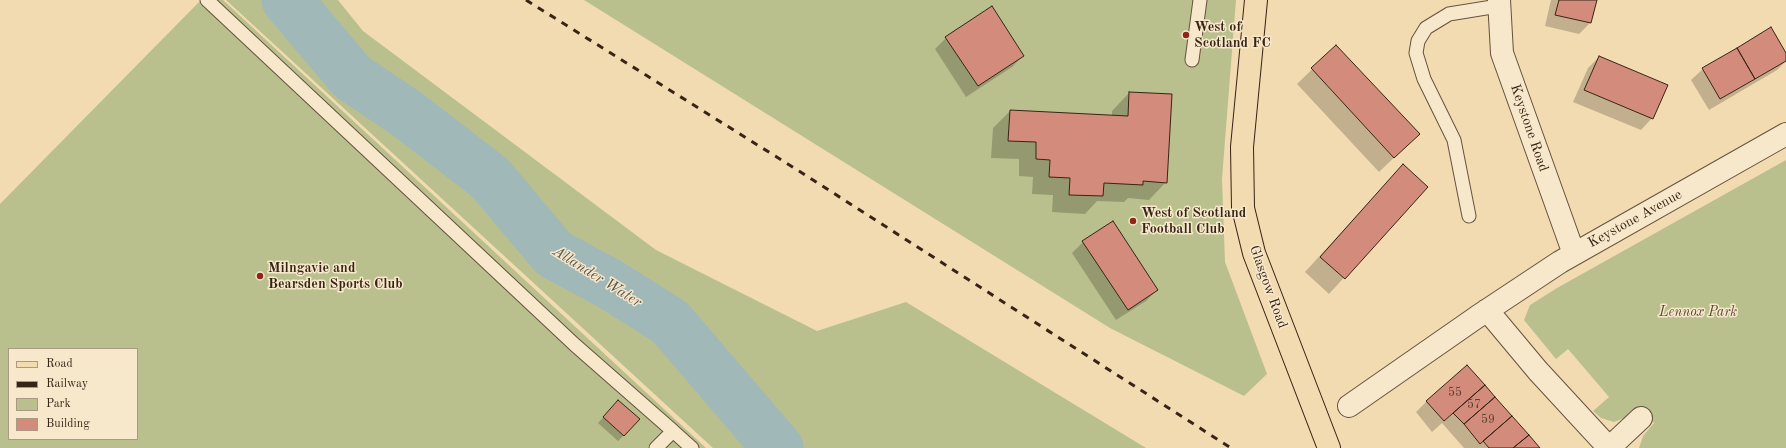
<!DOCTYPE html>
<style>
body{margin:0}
#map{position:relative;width:1786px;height:448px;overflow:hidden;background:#f2dbb1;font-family:"Old Standard TT",serif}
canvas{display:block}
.legend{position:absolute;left:8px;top:348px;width:130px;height:92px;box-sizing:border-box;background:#f7e8cc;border:1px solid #aa9a83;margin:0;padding:5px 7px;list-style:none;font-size:12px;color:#372416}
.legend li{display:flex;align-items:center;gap:8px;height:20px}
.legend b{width:20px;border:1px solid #aa9a83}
</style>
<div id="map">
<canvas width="1786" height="448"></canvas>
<ul class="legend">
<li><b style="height:5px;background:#f2dbb1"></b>Road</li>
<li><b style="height:5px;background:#372416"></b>Railway</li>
<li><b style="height:11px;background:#b9c08d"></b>Park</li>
<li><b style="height:11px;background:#d38c7b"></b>Building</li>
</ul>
</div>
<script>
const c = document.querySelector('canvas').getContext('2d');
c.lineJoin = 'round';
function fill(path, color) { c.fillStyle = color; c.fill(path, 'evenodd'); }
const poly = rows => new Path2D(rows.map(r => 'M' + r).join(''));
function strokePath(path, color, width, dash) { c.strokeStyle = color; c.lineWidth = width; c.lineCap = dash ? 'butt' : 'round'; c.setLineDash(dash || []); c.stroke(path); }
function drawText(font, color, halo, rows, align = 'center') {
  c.font = font + ' "Old Standard TT",serif'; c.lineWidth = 3; c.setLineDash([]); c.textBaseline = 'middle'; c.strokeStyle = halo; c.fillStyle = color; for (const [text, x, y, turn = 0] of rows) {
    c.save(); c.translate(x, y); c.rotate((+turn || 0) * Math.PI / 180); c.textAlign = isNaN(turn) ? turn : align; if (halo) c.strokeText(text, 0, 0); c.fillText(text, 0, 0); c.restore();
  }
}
fill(poly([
 [201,0,223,0,706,448,0,448,0,204],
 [9,349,137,349,137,439,9,439],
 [226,0,338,0,363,31,656,250,817,331,906,302,1146,448,713,448],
 [584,0,1236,0,1222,179,1225,262,1267,374,1244,396,1110,328],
 [1786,160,1786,448,1639,448,1643,436,1654,423,1639,406,1627,417,1614,422,1601,418,1593,411,1609,397,1568,349,1556,359,1524,320,1530,305,1557,288]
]), '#b9c08d');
fill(poly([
 [1551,0,1596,0,1590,23,1579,34,1545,26],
 [1770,28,1786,55,1786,61,1777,70,1709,110,1691,80,1703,69],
 [946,38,1023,56,1012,67,966,97,935,49],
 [1336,46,1403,149,1379,172,1297,84],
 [1599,57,1652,118,1641,130,1573,102,1588,68],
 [1129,93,1166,182,1149,200,1128,198,1124,202,1097,201,1085,214,1052,212,1053,195,1032,194,1033,177,1019,176,1019,159,991,158,993,128,1010,111,1112,116,1112,111],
 [1388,181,1427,187,1329,294,1305,272],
 [1083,242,1157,290,1146,301,1116,320,1072,253],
 [1427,401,1539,448,1464,448,1442,423,1432,432,1416,412],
 [613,407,624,435,618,441,598,423]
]), '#0003');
strokePath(poly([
 [287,0,352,77,407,114,490,178,554,254,608,283,670,322,778,448]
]), '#a1b8b8', 51);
const building = poly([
 [1559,0,1597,0,1591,23,1555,15,1559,0],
 [992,6,1024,56,978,86,945,37,992,6],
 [1771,27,1786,53,1786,61,1755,79,1737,48,1771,27],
 [1336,45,1420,134,1394,158,1311,68,1336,45],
 [1737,48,1755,79,1720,99,1702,68,1737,48],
 [1599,56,1668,85,1653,119,1584,90,1599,56],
 [1129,92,1172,94,1167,183,1143,181,1143,185,1104,183,1103,196,1069,195,1070,178,1049,177,1050,160,1036,159,1036,142,1008,141,1010,110,1128,116,1129,92],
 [1403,164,1428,187,1345,279,1320,257,1403,164],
 [1113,221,1158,290,1128,310,1082,241,1113,221],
 [1467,365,1485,385,1444,421,1426,401,1467,365],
 [1485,385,1495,397,1464,424,1453,413,1485,385],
 [1495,397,1512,416,1480,444,1464,424,1495,397],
 [618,400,640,419,624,436,603,417,618,400],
 [1512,416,1529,435,1513,448,1489,448,1483,441,1512,416],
 [1529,435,1540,448,1513,448,1529,435]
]);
fill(building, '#d38c7b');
strokePath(building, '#372416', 1);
const lane = poly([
 [207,0,575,345,673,431],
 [1192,60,1200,0],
 [1469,216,1454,140,1424,79,1416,53,1418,41,1426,28,1449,14,1498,6],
 [656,448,673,431,692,448]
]);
const street = poly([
 [1499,0,1502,53,1574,254],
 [1487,310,1538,371,1609,448],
 [1349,406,1477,317,1560,262,1786,134],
 [1609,448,1641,418]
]);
const primary = poly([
 [1256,0,1242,147,1243,208,1254,253,1329,448]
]);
strokePath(lane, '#66523d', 15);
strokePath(street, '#66523d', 24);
strokePath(primary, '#372416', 24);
strokePath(lane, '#f7e8cc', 13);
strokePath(street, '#f7e8cc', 22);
strokePath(primary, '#f2dbb1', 22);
strokePath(poly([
 [526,0,799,171,1231,448]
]), '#372416', 3, [7, 7]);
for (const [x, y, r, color] of [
 [1186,35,4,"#8f2418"],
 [1133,221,4,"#8f2418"],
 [260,276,4,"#8f2418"]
]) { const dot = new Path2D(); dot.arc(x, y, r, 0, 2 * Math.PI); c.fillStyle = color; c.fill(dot); strokePath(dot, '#f7e8cc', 1.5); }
drawText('12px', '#5e3e2f', null, [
 ["55",1455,393],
 ["57",1474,405],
 ["59",1488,420]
]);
drawText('bold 14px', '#372416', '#f7e8cc', [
 ["West of",1194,27],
 ["Scotland FC",1194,43],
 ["West of Scotland",1141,213],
 ["Football Club",1141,229],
 ["Milngavie and",268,268],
 ["Bearsden Sports Club",268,284]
], 'left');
drawText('14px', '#372416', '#f7e8cc', [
 ["Keystone Road",1529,128,71],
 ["Keystone Avenue",1635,219,-29],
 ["Glasgow Road",1268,287,70]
]);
drawText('italic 14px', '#584b34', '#f7e8cc', [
 ["Lennox Park",1698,312]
]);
drawText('italic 15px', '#575047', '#f7e8cc', [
 ["Allander Water",597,277,32]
]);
</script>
